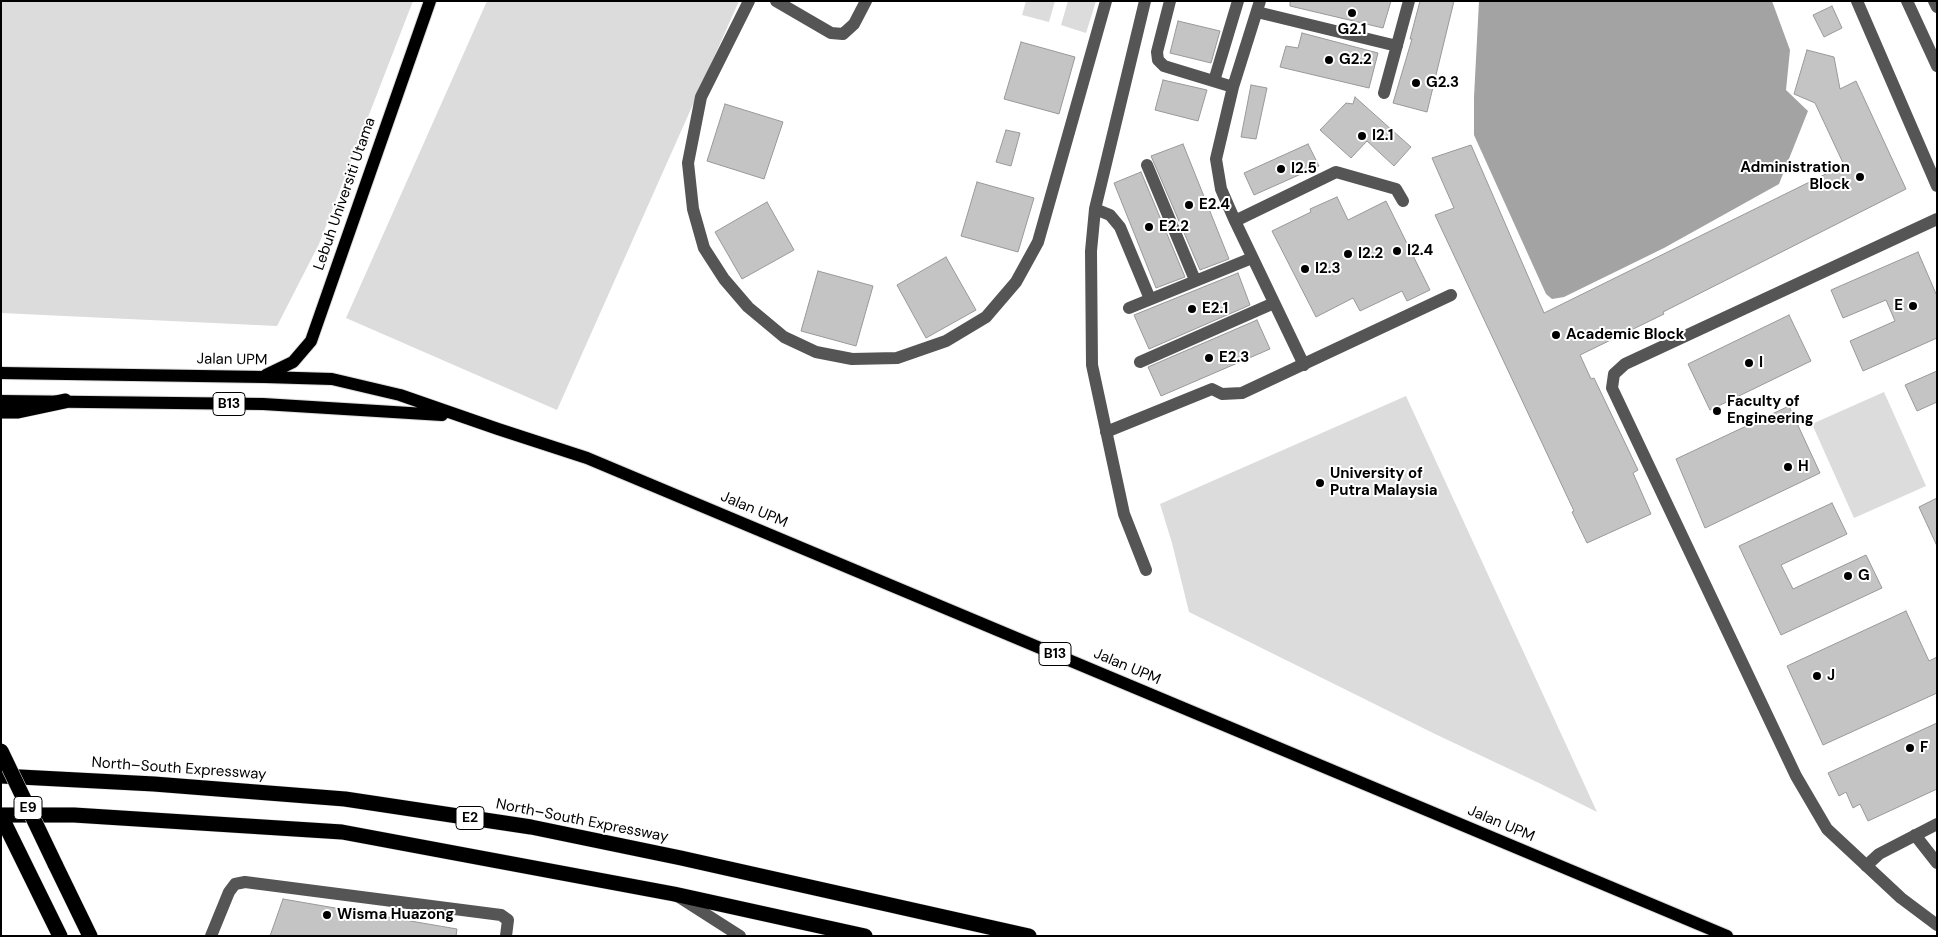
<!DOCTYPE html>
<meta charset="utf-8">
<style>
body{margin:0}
#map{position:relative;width:1938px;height:937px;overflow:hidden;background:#fff;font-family:"DM Sans",sans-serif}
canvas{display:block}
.frame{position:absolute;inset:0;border:2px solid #000;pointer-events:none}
</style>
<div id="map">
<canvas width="1938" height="937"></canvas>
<div class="frame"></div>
</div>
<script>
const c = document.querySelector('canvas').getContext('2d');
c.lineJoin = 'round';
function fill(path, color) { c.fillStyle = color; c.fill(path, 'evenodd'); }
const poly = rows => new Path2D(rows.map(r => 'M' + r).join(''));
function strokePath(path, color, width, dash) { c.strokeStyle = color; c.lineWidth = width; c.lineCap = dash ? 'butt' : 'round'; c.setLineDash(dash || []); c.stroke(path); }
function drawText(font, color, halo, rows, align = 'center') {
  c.font = font + ' "DM Sans",sans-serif'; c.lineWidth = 4; c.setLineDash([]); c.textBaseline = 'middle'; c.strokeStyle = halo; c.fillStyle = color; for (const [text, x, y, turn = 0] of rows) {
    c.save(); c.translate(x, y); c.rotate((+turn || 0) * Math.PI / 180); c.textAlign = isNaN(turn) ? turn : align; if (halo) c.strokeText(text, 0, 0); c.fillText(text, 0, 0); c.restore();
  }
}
fill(poly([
 [1,1,413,1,319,244,277,326,1,313],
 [487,1,739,1,557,410,346,318],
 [1026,1,1055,1,1049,22,1022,15],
 [1068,1,1096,1,1086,33,1061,25],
 [1884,392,1926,486,1854,518,1812,424],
 [1406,396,1597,812,1539,783,1435,734,1189,612,1172,543,1160,504]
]), '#dcdcdc');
fill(poly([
 [1479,1,1772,1,1790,50,1786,90,1808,111,1779,184,1664,248,1564,297,1552,299,1546,294,1474,135,1474,97]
]), '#a3a3a3');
const building = poly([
 [1290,1,1391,1,1383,28,1290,6,1290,1],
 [1420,1,1454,1,1427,112,1393,103,1412,39,1410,39,1420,1],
 [1832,6,1842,28,1824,37,1813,15,1832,6],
 [1178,21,1220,31,1211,63,1170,53,1178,21],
 [1302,33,1378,53,1369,88,1280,67,1286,46,1298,48,1302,33],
 [1021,42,1075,57,1059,114,1004,99,1021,42],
 [1807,50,1834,57,1840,89,1856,81,1906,189,1663,312,1664,314,1580,355,1591,379,1594,378,1638,470,1633,473,1651,514,1587,543,1572,512,1574,511,1435,215,1454,208,1432,158,1471,145,1544,313,1844,165,1815,103,1794,94,1807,50],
 [1163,80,1207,90,1198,121,1155,110,1163,80],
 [1251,85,1267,88,1256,139,1241,137,1251,85],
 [1355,97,1411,147,1394,166,1367,141,1351,158,1320,130,1346,103,1353,104,1355,97],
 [725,104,783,122,764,179,707,161,725,104],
 [1006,130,1020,133,1011,166,996,162,1006,130],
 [1183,144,1229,259,1200,270,1151,156,1183,144],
 [1308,144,1319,166,1254,195,1244,173,1308,144],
 [1141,172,1185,277,1156,288,1114,183,1141,172],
 [977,182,1034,198,1018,252,961,236,977,182],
 [1337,197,1348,220,1386,201,1430,290,1407,301,1402,291,1360,311,1353,298,1316,317,1272,231,1311,212,1310,209,1337,197],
 [767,202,794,250,742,279,715,232,767,202],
 [1918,252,1937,296,1937,338,1863,371,1850,341,1895,321,1886,300,1843,318,1831,290,1918,252],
 [946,257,976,310,926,338,897,285,946,257],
 [818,271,873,286,856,346,801,331,818,271],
 [1238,273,1250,305,1149,349,1134,315,1238,273],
 [1789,315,1811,361,1710,410,1688,364,1789,315],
 [1257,320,1270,349,1161,396,1148,367,1257,320],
 [1937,371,1937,402,1917,411,1905,385,1937,371],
 [1789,406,1820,473,1705,528,1676,459,1789,406],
 [1937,498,1937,546,1919,507,1937,498],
 [1832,503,1847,534,1781,565,1793,589,1866,555,1882,588,1781,635,1739,546,1832,503],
 [1906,611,1929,661,1937,657,1937,693,1823,745,1787,666,1906,611],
 [1937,723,1937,789,1868,821,1860,804,1853,808,1846,792,1839,796,1828,773,1937,723],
 [283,899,457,929,456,936,270,936,283,899]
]);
fill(building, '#c4c4c4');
strokePath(building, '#999', 1);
const major = poly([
 [1,373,264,377,332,379,400,395,498,429,587,458,1727,936],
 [266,375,293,362,311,341,430,1],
 [1,401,263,404,442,415]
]);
const highway = poly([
 [1,411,18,411,65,401],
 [1,776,154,784,345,799,531,827,681,858,1029,936],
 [1,815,74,815,342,832,674,894,865,936],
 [1,816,60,936],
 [55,864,90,936]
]);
strokePath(major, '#dbdbdb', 14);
strokePath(highway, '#dbdbdb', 16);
strokePath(poly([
 [749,1,701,97,688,163,693,209,704,248,724,279,748,307,784,337,816,352,852,359,897,358,946,341,986,317,1016,282,1038,242,1106,1],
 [776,1,831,33,843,34,854,24,866,1],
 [1145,1,1095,209,1091,251,1092,365,1124,514,1146,570],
 [1170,1,1157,52,1158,60,1164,66,1233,87],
 [1260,1,1233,87,1216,159,1221,189,1235,221,1304,365],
 [1857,1,1937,186],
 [1907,1,1937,66],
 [1934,1,1937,7],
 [1257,12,1397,46],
 [1214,81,1238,1],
 [1384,93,1409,1],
 [1147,165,1195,280],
 [1095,209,1110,215,1120,227,1150,299],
 [1937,219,1625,364,1614,374,1612,388,1796,776,1827,829,1901,898,1937,925],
 [1235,221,1336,172,1396,189,1403,201],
 [1129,308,1252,258],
 [1140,362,1274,303],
 [1106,432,1212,389,1222,394,1242,393,1451,295],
 [1915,835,1937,863],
 [1866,866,1879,854,1937,824],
 [679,897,740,936],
 [211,936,229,892,235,884,245,882,501,915,508,920,506,936]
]), '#555', 12);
strokePath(major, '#000', 12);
strokePath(highway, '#000', 15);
const highwayBridge = poly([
 [1,751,55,864]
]);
strokePath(highwayBridge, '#dbdbdb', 16, []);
strokePath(highwayBridge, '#000', 15);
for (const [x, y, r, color] of [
 [1352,13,5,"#000"],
 [1329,60,5,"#000"],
 [1416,83,5,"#000"],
 [1362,136,5,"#000"],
 [1281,169,5,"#000"],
 [1860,177,5,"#000"],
 [1189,205,5,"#000"],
 [1149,227,5,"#000"],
 [1397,251,5,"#000"],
 [1348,254,5,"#000"],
 [1305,269,5,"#000"],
 [1913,306,5,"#000"],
 [1192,309,5,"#000"],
 [1556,335,5,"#000"],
 [1209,358,5,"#000"],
 [1749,363,5,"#000"],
 [1717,411,5,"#000"],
 [1788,467,5,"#000"],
 [1320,483,5,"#000"],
 [1848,576,5,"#000"],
 [1817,676,5,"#000"],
 [1910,748,5,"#000"],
 [327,915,5,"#000"]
]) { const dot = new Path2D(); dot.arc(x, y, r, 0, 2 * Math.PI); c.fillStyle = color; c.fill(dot); strokePath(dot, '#fff', 2); }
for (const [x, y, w] of [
 [229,404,32],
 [1055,654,32],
 [28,808,28],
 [470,818,28]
]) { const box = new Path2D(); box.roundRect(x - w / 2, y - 11.5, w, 23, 4); c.fillStyle = '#fff'; c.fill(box); strokePath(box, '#000', 1); }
drawText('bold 14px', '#000', null, [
 ["B13",229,404],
 ["B13",1055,654],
 ["E9",28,808],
 ["E2",470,818]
]);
drawText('bold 15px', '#000', '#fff', [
 ["G2.1",1352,30,"center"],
 ["G2.2",1339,60],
 ["G2.3",1426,83],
 ["I2.1",1372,136],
 ["Administration",1850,168,"right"],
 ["Block",1850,185,"right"],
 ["I2.5",1291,169],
 ["E2.4",1199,205],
 ["E2.2",1159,227],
 ["I2.4",1407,251],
 ["I2.2",1358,254],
 ["I2.3",1315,269],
 ["E",1903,306,"right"],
 ["E2.1",1202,309],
 ["Academic Block",1566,335],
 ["E2.3",1219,358],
 ["I",1759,363],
 ["Faculty of",1727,402],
 ["Engineering",1727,419],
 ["H",1798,467],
 ["University of",1330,474],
 ["Putra Malaysia",1330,491],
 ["G",1858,576],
 ["J",1827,676],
 ["F",1920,748],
 ["Wisma Huazong",337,915]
], 'left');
drawText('15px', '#000', '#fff', [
 ["Lebuh Universiti Utama",345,194,-71],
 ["Jalan UPM",232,360,1],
 ["Jalan UPM",754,510,23],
 ["Jalan UPM",1127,667,23],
 ["North–South Expressway",179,769,4],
 ["North–South Expressway",582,821,11],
 ["Jalan UPM",1501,824,23]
]);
</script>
